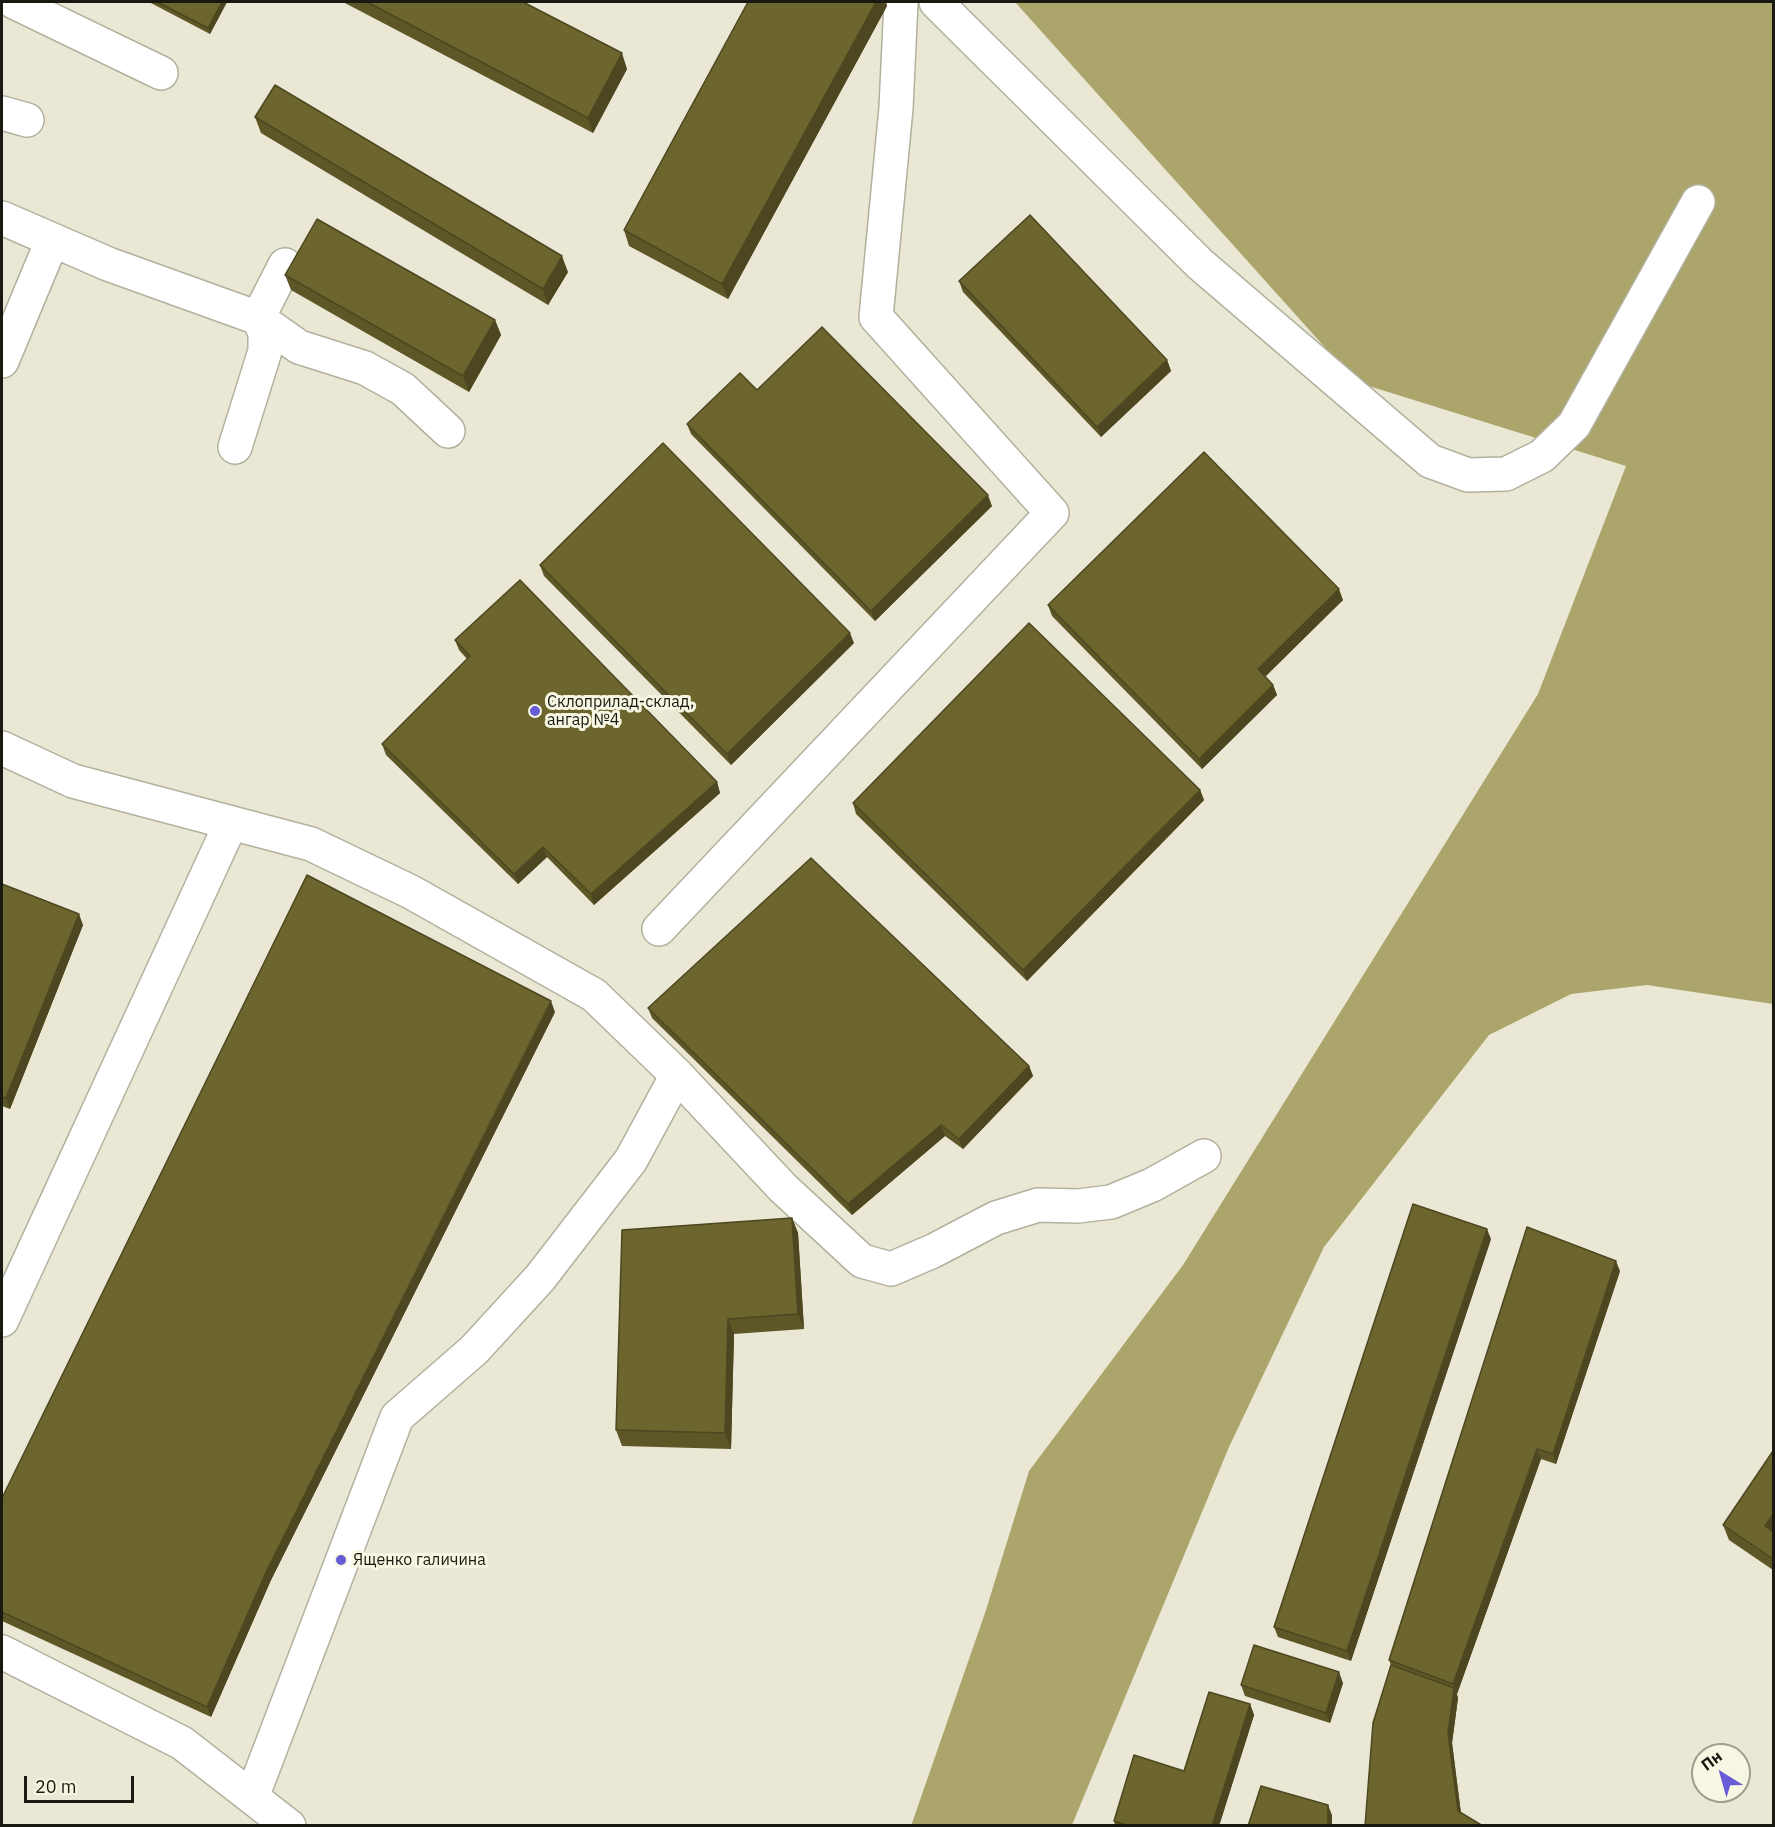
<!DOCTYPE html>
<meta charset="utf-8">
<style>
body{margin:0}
#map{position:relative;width:1775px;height:1827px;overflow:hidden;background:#eae8d5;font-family:"IBM Plex Sans",sans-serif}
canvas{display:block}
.frame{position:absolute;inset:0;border:3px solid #191912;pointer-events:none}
.north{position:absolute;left:1691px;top:1743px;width:60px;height:60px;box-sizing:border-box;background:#f7f6e2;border:2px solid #9e9e8f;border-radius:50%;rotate:323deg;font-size:16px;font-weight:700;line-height:24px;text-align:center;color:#191912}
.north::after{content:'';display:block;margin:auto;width:21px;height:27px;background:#675cd5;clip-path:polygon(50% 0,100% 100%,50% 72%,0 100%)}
.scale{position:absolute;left:24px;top:1776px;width:110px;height:27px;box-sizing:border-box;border:3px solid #191912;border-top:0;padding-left:8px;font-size:18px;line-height:21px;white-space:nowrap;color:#191912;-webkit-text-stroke:4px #f7f6e2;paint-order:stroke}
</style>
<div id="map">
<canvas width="1775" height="1827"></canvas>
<div class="frame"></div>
<div class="north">Пн</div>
<div class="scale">20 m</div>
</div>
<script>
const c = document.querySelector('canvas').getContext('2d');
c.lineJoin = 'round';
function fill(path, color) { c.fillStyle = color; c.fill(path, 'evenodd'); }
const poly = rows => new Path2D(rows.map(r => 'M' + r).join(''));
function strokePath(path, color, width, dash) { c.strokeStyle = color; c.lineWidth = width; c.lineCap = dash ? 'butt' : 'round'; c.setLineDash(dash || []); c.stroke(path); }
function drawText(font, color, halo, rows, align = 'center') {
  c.font = font + ' "IBM Plex Sans",sans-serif'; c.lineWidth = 6; c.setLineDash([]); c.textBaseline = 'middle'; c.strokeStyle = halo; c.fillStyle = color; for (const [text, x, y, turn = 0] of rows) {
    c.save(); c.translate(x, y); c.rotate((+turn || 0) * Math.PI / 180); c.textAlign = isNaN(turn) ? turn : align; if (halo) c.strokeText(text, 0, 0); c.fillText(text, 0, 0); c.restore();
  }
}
fill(poly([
 [1015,2,1773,2,1773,1004,1647,985,1571,994,1489,1035,1324,1247,1229,1447,1072,1825,911,1826,985,1613,1029,1471,1183,1265,1538,694,1626,466,1356,382]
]), '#aba56c');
const minor = poly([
 [14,2,161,73],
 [936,2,1200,264,1430,461,1468,475,1506,474,1542,456,1574,425,1698,202],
 [2,113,27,120],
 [2,218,108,264,258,318,299,347,365,368,403,389,448,431],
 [2,361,52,241],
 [235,447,265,351,265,332,258,318,285,265],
 [2,748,73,781,311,844,411,892,594,995,677,1075,783,1188,862,1261,891,1269,933,1251,996,1218,1038,1205,1078,1206,1111,1202,1152,1185,1204,1156],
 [659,929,1052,513,876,317,896,108,901,2],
 [2,1320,231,823],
 [2,1652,182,1743,289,1826],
 [252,1797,397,1417,474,1350,540,1278,631,1160,677,1075]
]);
strokePath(minor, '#b2b19e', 36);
strokePath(minor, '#fff', 33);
fill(poly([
 [149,2,227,2,210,34],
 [343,2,523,2,627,69,593,133],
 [748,2,886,2,887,6,728,299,629,246,624,230],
 [255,117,568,272,548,305,261,133],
 [285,275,495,320,501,335,469,392,291,290],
 [959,281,1167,360,1171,371,1101,437,963,292],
 [757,390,992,506,875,621,691,434,687,424],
 [540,565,854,643,731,765,544,576],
 [1343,600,1265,676,1273,685,1277,695,1202,769,1052,616,1048,605],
 [455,640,717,782,720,793,594,905,547,857,518,884,386,755,382,744,467,659,459,650],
 [1200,790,1204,800,1027,981,856,814,853,803],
 [2,884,83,925,10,1109,2,1106],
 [648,1008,1029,1066,1033,1076,963,1149,945,1136,852,1215,652,1018],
 [555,1012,271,1580,211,1717,2,1621,2,1498],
 [792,1218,798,1233,804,1329,734,1334,731,1449,622,1446,616,1430],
 [1491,1239,1351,1661,1278,1637,1274,1627],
 [1620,1271,1556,1464,1541,1459,1457,1694,1458,1698,1452,1743,1461,1813,1365,1826,1391,1665,1389,1660],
 [1773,1451,1773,1570,1729,1540,1723,1525],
 [1343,1683,1330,1723,1245,1696,1241,1685],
 [1250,1704,1254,1715,1219,1826,1115,1826,1114,1821,1184,1771]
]), '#5d5728');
fill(poly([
 [222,2,227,2,210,34,208,28],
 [876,2,886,2,887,6,728,299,722,284],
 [622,53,627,69,593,133,588,118],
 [562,256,568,272,548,305,543,289],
 [495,320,501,335,469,392,463,376],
 [1167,360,1171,371,1101,437,1097,427],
 [988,495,992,506,875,621,871,611],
 [1339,589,1343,600,1262,680,1258,669],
 [850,633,854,643,731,765,727,754],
 [1273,685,1277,695,1202,769,1199,759],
 [717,782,720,793,594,905,591,894],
 [1200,790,1204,800,1027,981,1023,970],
 [543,847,547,857,518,884,514,874],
 [79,914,83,925,10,1109,6,1098],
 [551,1001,555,1012,271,1580,211,1717,207,1707,267,1570],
 [1029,1066,1033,1076,963,1149,959,1139],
 [941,1125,945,1136,852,1215,848,1204],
 [792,1218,798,1233,804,1329,798,1314],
 [1487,1229,1491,1239,1351,1661,1347,1651],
 [1616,1261,1620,1271,1556,1464,1553,1454],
 [728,1319,734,1334,731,1449,725,1433],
 [1537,1449,1541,1459,1457,1694,1453,1684],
 [1773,1514,1773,1538,1765,1526],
 [1339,1672,1343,1683,1330,1723,1326,1713],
 [1454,1688,1458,1698,1452,1743,1462,1822,1458,1811,1448,1733],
 [1250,1704,1254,1715,1219,1826,1212,1826],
 [1328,1805,1332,1815,1332,1826,1328,1826]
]), '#4c4720');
const building = poly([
 [157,2,222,2,208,28,157,2],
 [367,2,523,2,622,53,588,118,367,2],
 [748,2,876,2,722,284,624,230,748,2],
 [275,85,562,256,543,289,255,117,275,85],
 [1030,215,1167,360,1097,427,959,281,1030,215],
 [317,219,495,320,463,376,285,275,317,219],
 [822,327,988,495,871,611,687,424,740,373,757,390,822,327],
 [663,443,850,633,727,754,540,565,663,443],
 [1204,452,1339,589,1258,669,1273,685,1199,759,1048,605,1204,452],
 [520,580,717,782,591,894,543,847,514,874,382,744,470,656,455,640,520,580],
 [1029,623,1200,790,1023,970,853,803,1029,623],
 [811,858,1029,1066,959,1139,941,1125,848,1204,648,1008,811,858],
 [307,875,551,1001,267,1570,207,1707,2,1612,2,1498,307,875],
 [2,884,79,914,6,1098,2,1097,2,884],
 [1413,1204,1487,1229,1347,1651,1274,1627,1413,1204],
 [792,1218,798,1314,728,1319,725,1433,616,1430,622,1230,792,1218],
 [1527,1227,1616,1261,1553,1454,1537,1449,1453,1684,1389,1660,1527,1227],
 [1773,1451,1773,1514,1765,1526,1773,1532,1773,1559,1723,1525,1773,1451],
 [1254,1645,1339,1672,1326,1713,1241,1685,1254,1645],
 [1391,1665,1454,1688,1448,1733,1458,1811,1483,1826,1365,1826,1373,1723,1391,1665],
 [1209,1692,1250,1704,1212,1826,1129,1826,1114,1821,1134,1755,1184,1771,1209,1692],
 [1261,1786,1328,1805,1328,1826,1248,1826,1261,1786]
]);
fill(building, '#6c652e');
strokePath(building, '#4c4720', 1.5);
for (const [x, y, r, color] of [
 [535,711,6,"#675cd5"],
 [341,1560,6,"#675cd5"]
]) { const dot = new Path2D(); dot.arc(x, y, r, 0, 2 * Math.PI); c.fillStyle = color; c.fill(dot); strokePath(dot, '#f7f6e2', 2); }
drawText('16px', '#191912', '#f7f6e2', [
 ["Склоприлад-склад,",547,702],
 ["ангар №4",547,720],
 ["Ященко галичина",353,1560]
], 'left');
</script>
